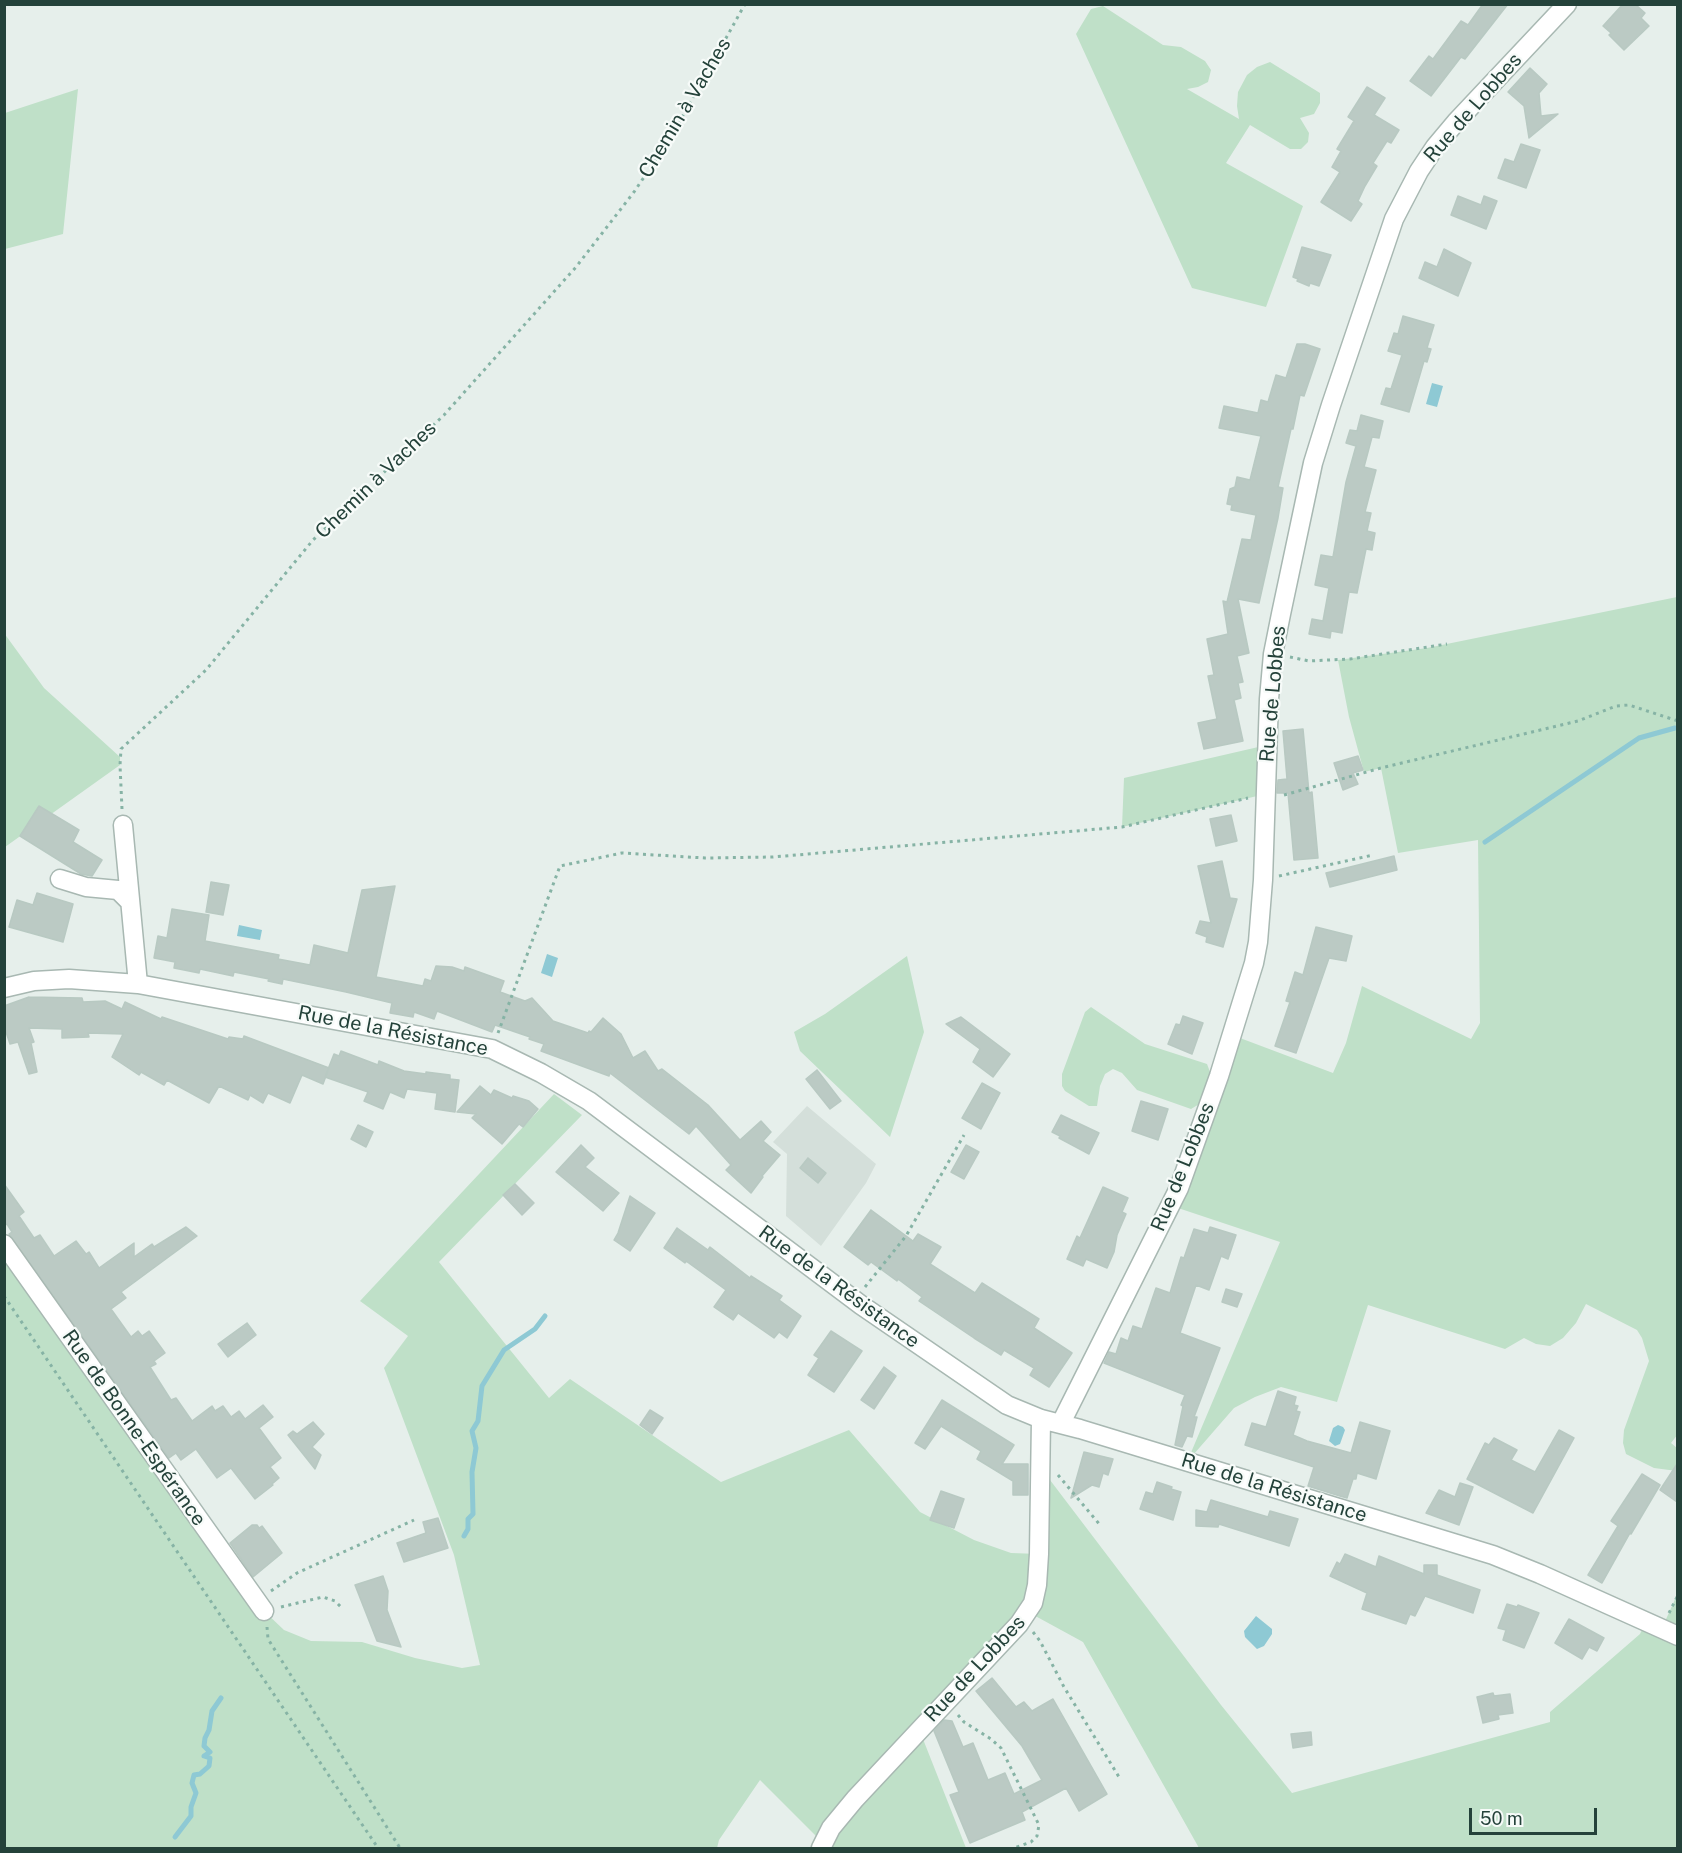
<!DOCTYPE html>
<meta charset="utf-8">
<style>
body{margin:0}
#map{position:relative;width:1682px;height:1853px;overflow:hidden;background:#e6efeb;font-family:"Public Sans",sans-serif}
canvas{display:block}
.frame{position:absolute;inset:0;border:6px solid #24423a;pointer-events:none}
.scale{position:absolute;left:1469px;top:1808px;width:128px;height:27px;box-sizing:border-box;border:3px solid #24423a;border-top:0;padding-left:8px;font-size:18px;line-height:21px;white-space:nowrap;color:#24423a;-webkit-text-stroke:4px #f7fbf9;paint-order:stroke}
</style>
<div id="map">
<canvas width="1682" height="1853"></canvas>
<div class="frame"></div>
<div class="scale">50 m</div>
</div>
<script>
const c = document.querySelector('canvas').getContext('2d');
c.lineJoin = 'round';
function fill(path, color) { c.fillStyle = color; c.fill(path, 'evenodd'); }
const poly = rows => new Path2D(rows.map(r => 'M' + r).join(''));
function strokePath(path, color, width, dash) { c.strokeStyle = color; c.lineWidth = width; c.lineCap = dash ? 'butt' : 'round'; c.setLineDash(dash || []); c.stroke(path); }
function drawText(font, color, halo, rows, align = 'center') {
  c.font = font + ' "Public Sans",sans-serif'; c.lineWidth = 4.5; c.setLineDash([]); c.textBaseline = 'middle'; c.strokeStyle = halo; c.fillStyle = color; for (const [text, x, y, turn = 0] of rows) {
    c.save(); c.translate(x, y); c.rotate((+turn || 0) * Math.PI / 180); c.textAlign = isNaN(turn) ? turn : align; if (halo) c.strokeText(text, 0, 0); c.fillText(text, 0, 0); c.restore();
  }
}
fill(poly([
 [807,1106,876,1164,866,1183,821,1246,786,1216,787,1154,773,1142]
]), '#d4dfda');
fill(poly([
 [1103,6,1163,45,1181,47,1205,61,1211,70,1208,82,1198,87,1187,89,1239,119,1237,106,1238,92,1247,75,1257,67,1270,62,1320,93,1320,103,1314,114,1300,118,1309,133,1308,142,1301,149,1290,149,1250,125,1226,163,1303,206,1266,307,1192,288,1076,34,1091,9],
 [78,89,63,234,5,249,5,113],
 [1677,597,1678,1434,1671,1443,1677,1448,1677,1471,1654,1468,1626,1454,1623,1443,1624,1430,1649,1361,1642,1338,1637,1330,1586,1304,1576,1323,1563,1338,1550,1346,1536,1344,1524,1338,1505,1349,1368,1305,1337,1402,1281,1387,1255,1397,1234,1408,1187,1462,1280,1242,1172,1206,1232,1035,1333,1073,1346,1043,1362,986,1471,1039,1480,1023,1478,840,1398,853,1381,768,1364,772,1349,717,1338,660,1427,648],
 [4,633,44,688,120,757,120,765,5,847],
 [1267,745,1266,794,1122,827,1124,778],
 [907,956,924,1032,890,1137,800,1051,794,1032,825,1014],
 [1091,1007,1145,1044,1207,1064,1210,1072,1201,1103,1191,1109,1137,1090,1122,1073,1113,1069,1105,1074,1100,1086,1097,1106,1089,1106,1065,1091,1062,1086,1062,1074,1085,1012],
 [554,1094,582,1115,439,1262,549,1398,570,1379,721,1482,849,1430,920,1512,974,1540,1011,1553,1039,1554,1041,1479,1050,1480,1221,1705,1292,1793,1550,1722,1550,1712,1640,1634,1646,1621,1662,1628,1677,1595,1677,1848,1199,1848,1083,1642,1028,1612,919,1729,966,1848,821,1848,823,1843,760,1780,719,1840,717,1848,5,1848,4,1244,264,1611,284,1630,311,1641,362,1642,415,1658,462,1668,480,1665,454,1555,384,1368,408,1336,360,1301]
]), '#bfe0c8');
fill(poly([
 [1432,383,1443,386,1437,407,1426,404],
 [239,925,262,930,260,940,237,936],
 [547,954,558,958,552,977,541,973],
 [1338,1425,1343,1427,1345,1430,1340,1444,1335,1446,1329,1441,1333,1428],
 [1256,1616,1272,1629,1272,1634,1264,1646,1257,1649,1245,1637,1244,1631]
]), '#8ec9d4');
strokePath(poly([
 [1485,842,1639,738,1675,728],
 [464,1536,468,1529,468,1519,473,1514,472,1472,476,1448,472,1431,478,1421,482,1386,504,1350,535,1329,545,1316],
 [175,1837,191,1816,191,1807,196,1793,192,1783,194,1775,200,1774,209,1766,210,1758,204,1756,210,1752,204,1746,205,1738,209,1730,212,1711,221,1698]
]), '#8ec9d4', 5);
const building = poly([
 [1483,4,1508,4,1465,59,1461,57,1431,96,1410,81,1429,56,1433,59,1461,21,1468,25,1483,4],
 [1623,4,1635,4,1645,13,1641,18,1649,26,1624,50,1609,35,1611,33,1603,26,1623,4],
 [1530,68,1547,84,1539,93,1541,116,1558,114,1529,138,1524,106,1508,92,1530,68],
 [1367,87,1385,98,1374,115,1399,130,1391,143,1387,141,1373,163,1377,166,1365,186,1358,201,1362,204,1351,221,1321,202,1340,172,1332,167,1341,151,1337,149,1354,121,1348,117,1367,87],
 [1521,144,1540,150,1526,188,1498,178,1505,159,1514,162,1521,144],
 [1458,196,1481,205,1484,196,1497,201,1486,229,1451,215,1458,196],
 [1302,247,1331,255,1319,286,1310,283,1309,286,1297,281,1298,279,1293,277,1302,247],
 [1444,249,1471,263,1458,296,1419,278,1425,262,1437,267,1444,249],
 [1403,316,1434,325,1427,348,1431,349,1427,362,1424,361,1409,412,1381,404,1386,388,1391,389,1402,355,1388,351,1394,333,1398,334,1403,316],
 [1297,344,1305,344,1320,349,1304,396,1300,395,1293,429,1291,429,1278,487,1283,488,1278,518,1259,603,1238,599,1249,653,1237,656,1243,682,1238,683,1241,698,1234,700,1243,741,1204,749,1198,723,1217,719,1208,676,1214,675,1207,639,1228,634,1223,601,1227,602,1242,539,1251,540,1256,515,1231,510,1232,505,1227,504,1230,489,1235,487,1237,477,1250,480,1261,436,1219,428,1224,406,1258,413,1261,400,1268,402,1276,375,1286,378,1297,344],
 [1361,415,1383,421,1379,438,1372,437,1364,467,1376,470,1365,512,1371,513,1367,531,1375,533,1372,550,1366,549,1357,593,1349,592,1342,633,1331,631,1330,638,1309,634,1312,619,1323,621,1329,588,1315,585,1321,555,1333,557,1346,482,1356,446,1346,443,1350,430,1357,431,1361,415],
 [1303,729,1309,793,1312,792,1318,858,1294,860,1288,793,1277,793,1278,780,1287,779,1283,731,1303,729],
 [1358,756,1363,770,1353,773,1358,784,1343,790,1334,763,1358,756],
 [39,806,79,830,73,842,102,860,92,876,81,874,20,836,39,806],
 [1231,815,1237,841,1216,846,1210,819,1231,815],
 [1394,856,1397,870,1330,887,1326,873,1394,856],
 [1222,861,1230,898,1237,899,1223,947,1206,942,1207,937,1196,933,1200,921,1211,923,1198,866,1222,861],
 [211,882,229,885,223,915,206,912,211,882],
 [395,886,376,977,423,986,425,979,431,981,436,966,452,967,464,971,465,967,504,981,500,992,525,1001,532,998,553,1021,588,1033,589,1031,591,1032,603,1018,621,1034,633,1058,645,1051,658,1071,662,1069,708,1105,740,1140,761,1121,771,1132,763,1141,780,1155,762,1176,763,1177,751,1193,726,1170,731,1165,696,1126,689,1134,610,1073,609,1076,541,1051,544,1044,529,1039,530,1037,495,1025,492,1032,437,1011,434,1019,414,1012,413,1017,390,1013,392,1003,346,992,283,979,282,984,268,981,269,979,234,972,233,976,200,969,199,973,174,968,175,962,154,958,158,936,167,938,172,909,209,915,205,941,279,955,278,959,310,965,314,945,348,953,362,890,395,886],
 [37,893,73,904,63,942,9,927,17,900,33,905,37,893],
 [1316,927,1352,936,1346,961,1329,958,1296,1053,1275,1046,1290,1002,1286,1001,1295,972,1303,975,1316,927],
 [29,997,82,998,83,1002,105,1001,122,1009,125,1002,161,1019,162,1017,228,1039,229,1037,243,1039,244,1036,329,1068,323,1084,302,1075,290,1103,268,1093,263,1103,250,1095,248,1100,219,1086,209,1103,167,1080,164,1085,141,1072,139,1075,112,1057,123,1034,88,1033,89,1037,62,1038,62,1029,29,1028,34,1042,31,1043,37,1072,29,1074,18,1042,10,1044,4,1026,4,1006,29,997],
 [1183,1016,1203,1023,1192,1054,1168,1044,1176,1024,1180,1025,1183,1016],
 [961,1017,1010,1054,993,1077,973,1062,980,1049,946,1024,961,1017],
 [341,1051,378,1065,379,1061,404,1071,426,1074,426,1072,450,1075,450,1079,459,1080,455,1112,435,1109,437,1093,407,1089,404,1098,390,1092,383,1109,364,1101,368,1092,325,1077,334,1054,339,1056,341,1051],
 [817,1070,841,1101,830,1109,806,1079,817,1070],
 [982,1083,1000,1093,981,1129,962,1118,982,1083],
 [480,1086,491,1095,494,1090,512,1098,513,1096,529,1101,538,1109,523,1127,519,1124,502,1144,472,1118,476,1114,457,1112,480,1086],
 [1141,1101,1168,1109,1158,1140,1132,1131,1141,1101],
 [1061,1115,1099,1133,1089,1154,1059,1138,1060,1136,1052,1132,1061,1115],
 [358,1125,373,1132,366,1147,351,1139,358,1125],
 [581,1145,594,1158,585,1167,619,1193,603,1211,556,1172,581,1145],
 [966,1145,979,1152,964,1179,951,1172,966,1145],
 [808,1158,826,1173,818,1183,800,1168,808,1158],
 [4,1184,24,1212,19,1216,34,1238,40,1235,54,1256,76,1241,86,1254,89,1252,99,1268,134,1243,134,1257,152,1244,154,1247,186,1227,197,1236,121,1292,126,1298,111,1309,131,1337,138,1331,142,1336,149,1331,165,1353,154,1361,156,1364,150,1367,171,1400,176,1398,192,1421,212,1406,215,1411,223,1406,231,1417,239,1411,245,1419,263,1405,273,1417,259,1428,281,1458,270,1467,279,1478,272,1484,273,1485,255,1499,231,1468,217,1478,196,1449,181,1460,176,1453,169,1458,9,1234,12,1232,7,1224,4,1226,4,1184],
 [515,1184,534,1203,522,1215,503,1195,515,1184],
 [1103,1187,1128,1198,1122,1212,1126,1214,1117,1235,1114,1252,1107,1268,1086,1259,1083,1266,1067,1259,1077,1236,1080,1238,1103,1187],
 [630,1196,655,1213,630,1251,614,1240,618,1233,630,1196],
 [871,1210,913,1241,918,1234,941,1247,930,1264,975,1293,982,1283,1039,1319,1034,1328,1072,1353,1049,1387,1030,1375,1034,1368,1004,1350,1001,1355,974,1338,919,1301,922,1297,898,1279,897,1281,871,1262,868,1265,844,1247,871,1210],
 [1210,1227,1236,1235,1228,1259,1221,1256,1209,1290,1196,1285,1180,1333,1220,1348,1194,1417,1197,1417,1192,1437,1187,1436,1182,1447,1175,1445,1183,1406,1181,1405,1185,1395,1104,1363,1109,1352,1116,1354,1121,1338,1128,1341,1133,1326,1142,1329,1156,1288,1170,1293,1181,1257,1184,1258,1194,1229,1208,1233,1210,1227],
 [677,1228,708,1250,710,1247,750,1278,751,1276,782,1296,779,1300,801,1316,787,1338,779,1332,774,1338,738,1313,733,1320,714,1307,726,1290,686,1261,685,1263,664,1248,677,1228],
 [1226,1289,1242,1294,1237,1307,1222,1302,1226,1289],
 [247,1323,256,1335,228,1357,218,1344,247,1323],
 [831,1331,862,1351,834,1392,808,1375,819,1358,814,1355,831,1331],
 [884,1367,896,1376,874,1409,861,1400,884,1367],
 [1278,1391,1296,1397,1294,1405,1298,1406,1296,1411,1300,1412,1293,1435,1307,1441,1351,1453,1360,1422,1390,1431,1376,1479,1357,1473,1356,1479,1353,1479,1347,1498,1340,1496,1308,1486,1314,1467,1245,1445,1252,1423,1266,1427,1278,1391],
 [942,1400,1014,1445,1002,1464,1028,1464,1028,1495,1013,1495,1013,1481,977,1459,981,1451,941,1426,925,1449,915,1443,942,1400],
 [650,1410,663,1418,652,1434,640,1425,650,1410],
 [313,1422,324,1434,312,1447,321,1455,315,1469,288,1435,293,1431,297,1434,313,1422],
 [1559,1430,1574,1438,1533,1513,1467,1479,1485,1443,1489,1445,1494,1438,1517,1450,1511,1460,1535,1472,1559,1430],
 [1084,1452,1113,1459,1108,1475,1103,1473,1099,1487,1092,1485,1071,1498,1084,1452],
 [1677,1464,1677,1502,1660,1490,1677,1464],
 [1642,1474,1660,1485,1631,1534,1630,1533,1602,1583,1588,1575,1618,1526,1611,1521,1642,1474],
 [1157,1482,1172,1487,1171,1489,1181,1492,1173,1520,1140,1509,1146,1492,1153,1494,1157,1482],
 [1460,1483,1473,1487,1459,1525,1426,1513,1439,1490,1455,1497,1460,1483],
 [941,1491,964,1499,954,1528,930,1520,941,1491],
 [1211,1500,1268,1517,1270,1511,1298,1519,1289,1546,1219,1524,1218,1527,1196,1526,1196,1510,1207,1512,1211,1500],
 [438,1518,448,1548,404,1562,397,1543,426,1533,423,1522,438,1518],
 [252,1525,257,1525,259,1528,262,1526,282,1553,253,1577,230,1543,252,1525],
 [1345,1554,1376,1567,1379,1556,1424,1574,1424,1565,1437,1565,1437,1575,1480,1590,1473,1613,1425,1596,1415,1616,1410,1614,1406,1624,1362,1609,1367,1593,1330,1576,1337,1562,1340,1564,1345,1554],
 [383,1576,388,1591,387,1610,401,1647,377,1641,355,1585,383,1576],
 [1507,1604,1517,1607,1518,1605,1539,1613,1524,1648,1503,1640,1506,1630,1498,1628,1507,1604],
 [1569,1619,1604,1638,1597,1651,1589,1647,1582,1659,1555,1643,1569,1619],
 [992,1678,1016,1707,1024,1702,1032,1711,1053,1699,1107,1794,1079,1811,1066,1788,1022,1812,1025,1820,970,1843,950,1795,959,1792,934,1731,944,1720,952,1721,963,1747,973,1743,988,1780,1005,1773,1014,1794,1042,1780,1022,1746,976,1691,992,1678],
 [1493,1693,1494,1696,1510,1694,1513,1713,1498,1715,1499,1719,1483,1723,1477,1697,1493,1693],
 [1311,1732,1312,1745,1293,1748,1291,1734,1311,1732]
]);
fill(building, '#bbcac4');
strokePath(building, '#b8c9c2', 1.5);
const minor = poly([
 [123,825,138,984],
 [60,879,86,887,118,890,130,902],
 [4,988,34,981,69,979,138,984,492,1049,541,1073,589,1101,861,1305,1007,1405,1041,1419,1080,1429,1493,1555,1540,1574,1678,1636],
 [4,1244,264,1611],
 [1061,1423,1179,1188,1219,1076,1254,963,1258,942,1263,880,1269,699,1273,654,1281,614,1313,463,1331,405,1394,219,1419,171,1435,147,1456,122,1567,4],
 [821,1848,831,1828,855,1799,1019,1624,1033,1603,1037,1585,1039,1554,1041,1419]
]);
strokePath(minor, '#a8b8b2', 21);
strokePath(poly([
 [1290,657,1309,661,1350,659,1447,644],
 [1284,795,1381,768,1578,721,1616,706,1629,705,1678,721],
 [122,809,120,765,121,749,206,670,313,540,444,415,576,267,634,192,671,137,745,4],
 [1279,876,1373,855],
 [498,1033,560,866,622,853,705,858,773,857,1122,827,1248,798],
 [865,1287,906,1236,964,1135],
 [4,1296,378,1848],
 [1058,1475,1101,1526],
 [271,1591,297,1573,414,1520],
 [281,1607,323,1597,335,1601,342,1608],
 [1669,1613,1678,1595],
 [267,1627,268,1639,400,1848],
 [1033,1632,1040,1641,1064,1687,1119,1777],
 [958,1715,964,1722,991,1739,1001,1748,1039,1825,1037,1836,1031,1842,1014,1848]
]), '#86b3a5', 3, [3, 4.5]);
strokePath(minor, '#fff', 18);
drawText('20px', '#24423a', '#f7fbf9', [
 ["Chemin à Vaches",685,108,-59],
 ["Rue de Lobbes",1473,108,-49],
 ["Chemin à Vaches",376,480,-44],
 ["Rue de Lobbes",1273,694,-85],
 ["Rue de la Résistance",393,1031,11],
 ["Rue de Lobbes",1183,1167,-68],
 ["Rue de la Résistance",839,1287,36],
 ["Rue de Bonne-Espérance",134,1428,55],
 ["Rue de la Résistance",1274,1488,17],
 ["Rue de Lobbes",975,1669,-47]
]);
</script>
